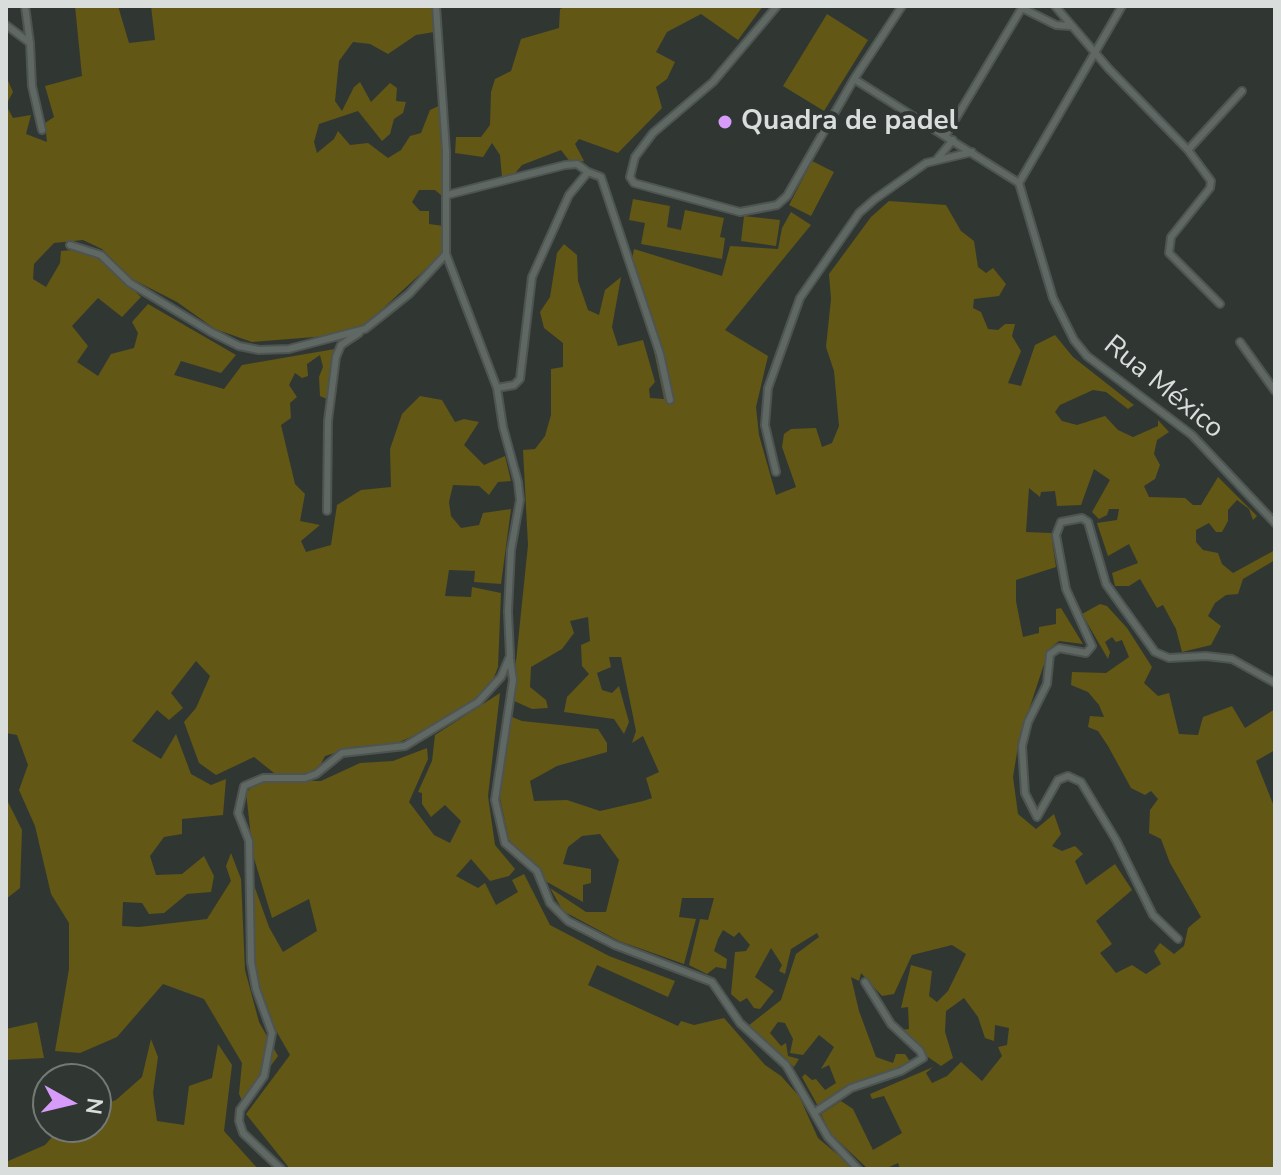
<!DOCTYPE html>
<meta charset="utf-8">
<style>
body{margin:0}
#map{position:relative;width:1281px;height:1175px;overflow:hidden;background:#303733;font-family:"Nunito Sans",sans-serif}
canvas{display:block}
.frame{position:absolute;inset:0;border:8px solid #d9dddb;pointer-events:none}
.north{position:absolute;left:32px;top:1063px;width:80px;height:80px;box-sizing:border-box;background:#303733;border:2px solid #747976;border-radius:50%;rotate:98deg;font-size:22px;font-weight:700;line-height:32px;text-align:center;color:#d9dddb}
.north::after{content:'';display:block;margin:auto;width:28px;height:36px;background:#d79bf9;clip-path:polygon(50% 0,100% 100%,50% 72%,0 100%)}
</style>
<div id="map">
<canvas width="1281" height="1175"></canvas>
<div class="frame"></div>
<div class="north">N</div>
</div>
<script>
const c = document.querySelector('canvas').getContext('2d');
c.lineJoin = 'round';
function fill(path, color) { c.fillStyle = color; c.fill(path, 'evenodd'); }
const poly = rows => new Path2D(rows.map(r => 'M' + r).join(''));
function strokePath(path, color, width, dash) { c.strokeStyle = color; c.lineWidth = width; c.lineCap = dash ? 'butt' : 'round'; c.setLineDash(dash || []); c.stroke(path); }
function drawText(font, color, halo, rows, align = 'center') {
  c.font = font + ' "Nunito Sans",sans-serif'; c.lineWidth = 8; c.setLineDash([]); c.textBaseline = 'middle'; c.strokeStyle = halo; c.fillStyle = color; for (const [text, x, y, turn = 0] of rows) {
    c.save(); c.translate(x, y); c.rotate((+turn || 0) * Math.PI / 180); c.textAlign = isNaN(turn) ? turn : align; if (halo) c.strokeText(text, 0, 0); c.fillText(text, 0, 0); c.restore();
  }
}
fill(poly([
 [75,6,118,6,129,43,155,40,151,6,432,6,434,32,416,35,388,54,370,44,353,42,339,61,335,101,342,111,354,87,360,82,371,102,390,83,397,88,396,101,406,102,403,113,394,119,390,134,382,141,358,111,319,124,314,142,317,153,334,139,338,131,350,145,368,143,388,158,401,150,410,136,421,133,430,110,441,105,441,195,435,190,419,190,412,202,420,211,429,211,429,224,444,226,442,254,365,325,327,336,252,342,215,329,177,302,132,279,102,249,83,240,54,243,34,264,33,279,46,287,60,263,61,251,82,249,97,256,141,297,122,317,98,298,72,326,88,346,77,362,98,376,111,354,134,348,138,333,132,322,148,304,236,355,221,373,181,361,174,375,224,389,242,365,335,349,327,399,320,396,319,377,323,367,320,355,307,364,308,376,302,378,295,373,289,385,297,397,290,403,291,418,281,425,295,484,305,494,300,521,320,525,301,541,306,552,331,545,337,505,361,490,391,487,390,449,402,414,420,396,442,400,455,422,464,419,479,422,464,445,484,465,505,456,511,481,498,482,489,495,479,486,453,485,449,502,451,516,461,528,479,525,483,513,511,509,501,584,474,582,475,571,449,570,445,596,471,597,472,587,501,593,498,667,488,693,434,727,388,747,358,746,325,756,316,773,309,776,274,773,254,757,216,775,199,763,184,722,196,708,210,676,196,661,171,693,183,708,169,720,157,710,132,741,161,759,176,734,191,774,211,785,226,779,223,815,182,819,182,834,164,837,150,856,156,875,182,874,204,856,214,876,211,892,187,894,164,913,149,914,142,903,123,902,122,926,139,927,207,919,231,881,226,866,231,853,241,879,245,970,259,1022,278,1056,243,1103,239,1094,242,1063,204,999,163,984,117,1037,80,1053,55,1051,69,969,69,923,51,894,35,826,19,790,28,765,17,735,6,733,6,76,13,92,6,105,13,118,31,115,26,134,47,142,45,123,54,117,45,86,82,76],
 [568,6,763,6,738,40,701,14,667,32,656,52,675,62,667,79,656,87,662,108,618,153,579,139,575,144,584,161,571,163,561,150,522,165,512,177,502,177,500,155,492,143,483,157,455,153,456,137,481,137,490,125,491,92,495,79,511,71,521,39,559,28,560,9],
 [827,14,868,40,824,111,783,86],
 [812,161,834,172,811,216,789,205],
 [633,199,670,206,667,227,681,230,685,210,724,218,720,237,725,238,722,259,641,244,645,223,629,220],
 [889,201,946,205,961,231,974,241,978,267,986,273,993,268,1006,284,999,296,974,299,973,308,981,312,988,329,998,330,1005,324,1015,324,1012,336,1021,351,1008,383,1021,386,1035,345,1055,335,1073,357,1134,405,1128,409,1106,392,1093,390,1060,405,1055,412,1062,421,1077,425,1105,416,1118,430,1133,437,1158,426,1158,420,1169,432,1157,440,1154,454,1160,465,1155,479,1144,486,1149,497,1185,498,1193,505,1201,505,1218,477,1257,516,1253,520,1249,509,1237,500,1228,510,1228,521,1222,532,1216,532,1209,523,1196,530,1196,542,1203,550,1218,553,1222,564,1233,573,1275,550,1275,560,1243,579,1238,594,1226,595,1215,603,1208,616,1221,626,1211,645,1182,652,1176,629,1163,605,1157,608,1140,579,1129,586,1115,586,1112,573,1138,563,1129,544,1108,556,1097,523,1117,520,1119,509,1109,509,1107,515,1099,519,1092,512,1110,480,1094,469,1081,505,1057,506,1055,491,1041,492,1040,497,1029,488,1026,532,1051,533,1056,567,1016,580,1016,601,1023,637,1039,633,1039,627,1056,624,1056,609,1061,608,1083,644,1059,641,1049,649,1019,740,1013,777,1018,814,1036,829,1054,814,1061,834,1052,846,1062,851,1075,846,1083,854,1075,861,1086,885,1115,864,1132,890,1096,921,1112,944,1100,953,1116,973,1132,965,1146,974,1161,964,1154,951,1160,943,1174,954,1184,946,1188,928,1201,917,1170,863,1161,839,1149,833,1150,810,1158,799,1151,791,1145,795,1131,788,1108,746,1098,731,1088,727,1090,716,1104,717,1099,705,1088,692,1071,685,1072,672,1106,673,1129,657,1122,640,1116,642,1112,637,1105,642,1110,652,1108,659,1082,614,1100,604,1107,606,1127,628,1152,667,1144,683,1158,696,1169,693,1179,734,1198,735,1203,717,1232,706,1245,728,1275,709,1275,750,1256,761,1275,809,1275,1169,900,1169,898,1163,885,1169,868,1169,830,1133,821,1114,841,1101,853,1109,873,1150,902,1133,884,1096,872,1099,870,1094,933,1067,926,1073,932,1083,947,1076,961,1062,982,1081,1002,1056,998,1047,1007,1045,1009,1028,995,1025,994,1041,985,1038,978,1017,964,998,946,1011,945,1032,953,1058,941,1066,915,1048,900,1030,909,1029,908,1007,901,1008,911,965,932,971,929,996,937,1002,948,991,966,954,952,945,912,955,894,994,882,996,861,973,859,981,851,977,859,1011,876,1057,893,1063,896,1054,905,1054,911,1063,854,1085,819,1108,802,1077,805,1074,812,1080,816,1079,825,1090,836,1083,829,1065,821,1069,834,1047,819,1035,803,1055,790,1053,793,1039,785,1023,778,1022,770,1033,781,1046,786,1043,788,1056,799,1059,794,1067,748,1026,781,1000,796,954,819,937,817,933,791,949,785,974,779,971,782,965,771,948,755,977,774,991,760,1009,754,1008,747,998,740,1002,731,994,735,952,746,951,750,945,739,932,734,937,723,930,718,939,714,951,727,959,726,969,716,967,707,974,689,965,700,919,708,920,714,898,682,898,679,917,696,919,684,964,619,941,563,911,550,888,586,912,606,912,619,860,600,834,582,836,568,847,563,864,591,869,591,883,583,885,583,902,547,882,509,840,499,794,507,715,522,721,598,729,607,743,607,752,557,766,530,781,534,801,567,800,600,811,643,801,652,798,646,778,659,772,643,736,632,743,636,731,621,657,609,657,611,667,597,673,602,690,612,693,619,686,629,722,624,734,614,719,564,712,567,697,589,674,582,666,581,645,590,641,588,617,570,621,574,633,562,649,531,667,530,687,546,700,548,708,532,709,512,700,528,545,523,450,535,449,545,436,551,415,551,369,563,367,563,343,544,328,540,312,550,297,557,253,564,244,577,255,578,281,588,310,599,315,605,290,621,277,612,327,618,346,643,340,655,382,649,389,650,398,664,399,650,332,629,274,634,249,722,276,730,246,778,249,782,228,791,212,811,225,725,330,768,356,756,407,759,435,776,495,796,487,782,447,784,434,791,429,816,428,822,447,832,443,839,426,834,371,826,347,831,299,829,274,871,217],
 [744,216,780,220,776,246,741,241],
 [500,693,488,796,495,845,515,869,509,876,490,881,471,859,456,876,478,888,485,883,496,905,518,892,512,880,524,874,550,925,609,956,675,981,668,997,597,965,588,985,678,1026,681,1021,694,1025,724,1018,765,1065,781,1076,799,1096,818,1138,855,1169,290,1169,246,1114,290,1055,266,1013,252,966,250,874,269,927,283,952,317,931,309,899,272,918,253,855,246,792,256,784,273,781,321,781,360,763,393,761,427,748,428,759,409,802,434,835,450,843,461,821,445,805,431,817,422,804,422,793,418,792,432,761,435,735],
 [6,798,22,830,20,888,6,899],
 [37,1022,44,1058,6,1060,6,1029],
 [151,1039,158,1057,153,1093,157,1121,184,1125,189,1086,212,1078,218,1044,232,1065,224,1131,258,1169,6,1169,6,1162,45,1145,61,1127,96,1127,96,1107,116,1100,142,1077]
]), '#625714');
const minor = poly([
 [25,6,30,43],
 [777,6,713,82,653,133,635,157,630,177,634,183,740,212,777,205,787,196,854,79,902,6],
 [1055,6,1109,69,1188,150,1211,181,1210,188,1171,237,1169,253,1220,304],
 [1022,8,1056,25,1070,26],
 [6,25,30,43,32,86,42,130],
 [854,79,1019,183,1053,298,1074,340,1087,356,1192,435,1275,523],
 [946,135,1023,6],
 [1188,150,1242,91],
 [938,158,953,140],
 [588,172,601,177,660,354,670,400],
 [1019,183,1122,6],
 [447,195,565,165,577,164,588,172,569,195,532,277,520,379,514,385,497,388],
 [70,245,101,255,130,283,211,332,239,346,259,350,289,349,365,329,409,294,446,254],
 [1240,342,1275,391],
 [776,472,765,425,768,388,800,298,859,213,875,199,926,163,972,152],
 [327,511,328,421,336,357,341,345,359,333],
 [510,659,513,680,495,800,505,843,537,871,550,903,568,921,615,945,712,982,740,1023,786,1065,828,1137,858,1169],
 [1178,939,1153,915,1116,840,1081,782,1068,776,1058,780,1037,817,1025,793,1022,746,1028,722,1047,684,1050,654,1059,648,1086,653,1092,646,1066,589,1056,535,1061,522,1082,518,1088,522,1106,584,1155,652,1169,658,1206,656,1232,659,1275,683],
 [815,1112,851,1088,901,1071,923,1058,920,1051,891,1024,865,982],
 [281,1169,243,1133,239,1121,240,1110,264,1076,272,1033,256,989,251,962,249,841,238,813,244,786,263,778,305,778,316,774,342,753,405,746,478,702,501,677,510,656,508,611,511,550,520,500,518,482,503,427,497,388,446,254,446,151,436,6]
]);
strokePath(minor, '#4e5451', 10);
strokePath(minor, '#5f6863', 6);
for (const [x, y, r, color] of [
 [725,122,8,"#d79bf9"]
]) { const dot = new Path2D(); dot.arc(x, y, r, 0, 2 * Math.PI); c.fillStyle = color; c.fill(dot); strokePath(dot, '#303733', 3); }
drawText('bold 28px', '#d9dddb', '#303733', [
 ["Quadra de padel",741,122]
], 'left');
drawText('28px', '#d9dddb', '#303733', [
 ["Rua México",1163,388,39]
]);
</script>
